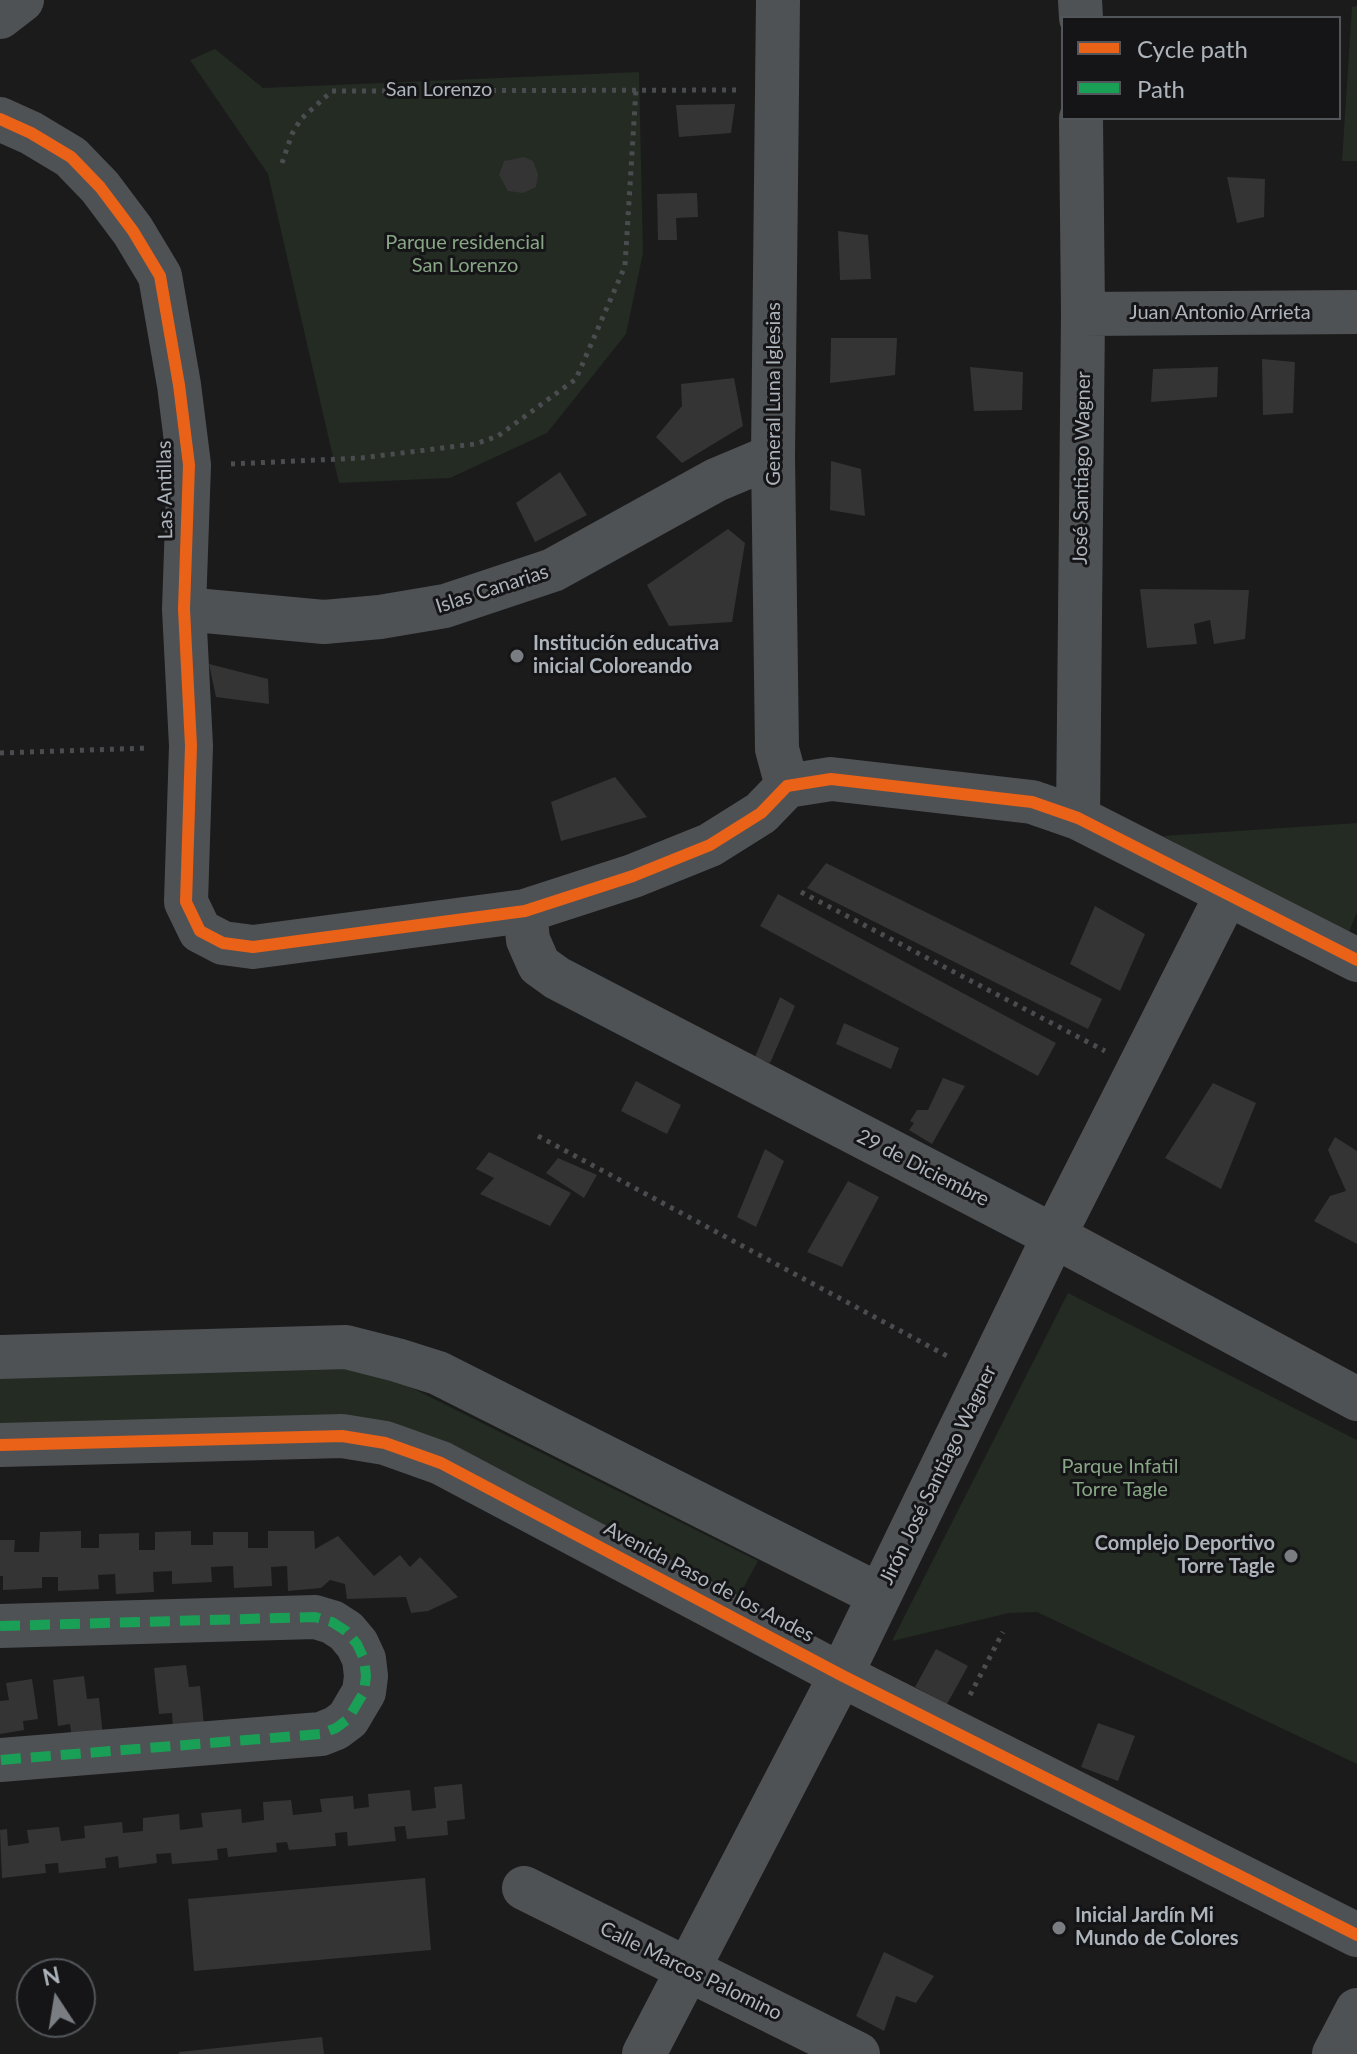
<!DOCTYPE html>
<meta charset="utf-8">
<style>
body{margin:0}
#map{position:relative;width:1357px;height:2054px;overflow:hidden;background:#1b1b1b;font-family:Lato,sans-serif}
canvas{display:block}
.legend{position:absolute;left:1061px;top:16px;width:280px;height:104px;box-sizing:border-box;background:#151517;border:2px solid #525559;margin:0;padding:10px 14px;list-style:none;font-size:24px;color:#adb4bb}
.legend li{display:flex;align-items:center;gap:16px;height:40px}
.legend b{width:40px;border:2px solid #525559}
.north{position:absolute;left:16px;top:1958px;width:80px;height:80px;box-sizing:border-box;background:#151517;border:2px solid #525559;border-radius:50%;rotate:348deg;font-size:22px;font-weight:700;line-height:32px;text-align:center;color:#adb4bb}
.north::after{content:'';display:block;margin:auto;width:28px;height:36px;background:#7a7e83;clip-path:polygon(50% 0,100% 100%,50% 72%,0 100%)}
</style>
<div id="map">
<canvas width="1357" height="2054"></canvas>
<ul class="legend">
<li><b style="height:10px;background:#ea6118"></b>Cycle path</li>
<li><b style="height:10px;background:#1a9f57"></b>Path</li>
</ul>
<div class="north">N</div>
</div>
<script>
const c = document.querySelector('canvas').getContext('2d');
c.lineJoin = 'round';
function fill(path, color) { c.fillStyle = color; c.fill(path, 'evenodd'); }
const poly = rows => new Path2D(rows.map(r => 'M' + r).join(''));
function strokePath(path, color, width, dash) { c.strokeStyle = color; c.lineWidth = width; c.lineCap = dash ? 'butt' : 'round'; c.setLineDash(dash || []); c.stroke(path); }
function drawText(font, color, halo, rows, align = 'center') {
  c.font = font + ' Lato,sans-serif'; c.lineWidth = 6; c.setLineDash([]); c.textBaseline = 'middle'; c.strokeStyle = halo; c.fillStyle = color; for (const [text, x, y, turn = 0] of rows) {
    c.save(); c.translate(x, y); c.rotate((+turn || 0) * Math.PI / 180); c.textAlign = isNaN(turn) ? turn : align; if (halo) c.strokeText(text, 0, 0); c.fillText(text, 0, 0); c.restore();
  }
}
fill(poly([
 [1357,6,1357,161,1342,161,1352,7],
 [215,49,263,88,639,72,643,253,626,334,547,433,450,478,339,483,268,174,190,60],
 [1357,823,1357,912,1347,937,1163,836],
 [1068,1293,1357,1440,1357,1764,1037,1612,1009,1613,892,1641],
 [314,1365,350,1369,400,1382,758,1561,734,1605,448,1453,0,1427,0,1373]
]), '#232b23');
fill(poly([
 [735,104,731,133,679,137,676,105],
 [524,157,533,161,538,174,536,187,523,193,508,191,499,175,504,161],
 [1227,177,1265,179,1264,217,1237,223],
 [697,193,698,217,676,218,677,240,658,240,657,194],
 [838,231,868,235,871,279,840,280],
 [831,338,897,338,895,375,830,383],
 [1262,359,1295,362,1293,413,1263,415],
 [970,367,1023,372,1022,410,974,411],
 [1218,367,1217,397,1151,402,1153,369],
 [734,378,743,426,682,463,656,437,682,406,681,384],
 [831,461,861,469,865,516,830,510],
 [560,472,587,515,535,542,516,503],
 [728,529,745,543,732,622,669,626,647,585],
 [1140,589,1249,590,1245,639,1214,644,1210,620,1194,624,1197,644,1147,648],
 [209,664,268,679,269,704,216,697],
 [615,777,647,817,561,841,551,802],
 [826,863,1102,999,1088,1029,807,888],
 [778,894,1056,1043,1038,1076,760,926],
 [1095,906,1145,934,1120,991,1070,964],
 [780,997,795,1006,770,1063,755,1057],
 [844,1023,899,1048,891,1069,836,1044],
 [943,1078,965,1086,932,1144,909,1130,914,1123,910,1121,917,1110,928,1110],
 [636,1081,681,1105,667,1134,621,1111],
 [1213,1083,1256,1103,1221,1189,1165,1158],
 [1335,1137,1357,1151,1357,1244,1314,1221,1330,1196,1346,1191,1328,1150],
 [765,1149,784,1161,756,1227,737,1217],
 [489,1152,571,1193,550,1226,480,1194,494,1178,476,1169],
 [558,1158,597,1175,584,1198,546,1173],
 [848,1181,879,1197,842,1267,807,1252],
 [81,1531,81,1548,99,1548,99,1534,139,1533,139,1550,155,1550,155,1532,191,1531,191,1545,213,1545,213,1532,248,1532,248,1548,268,1548,268,1531,314,1531,315,1549,338,1536,374,1576,400,1555,410,1567,420,1557,458,1597,428,1611,411,1613,406,1597,347,1599,345,1584,330,1580,321,1588,288,1591,287,1566,271,1567,272,1586,234,1588,233,1566,211,1567,212,1582,172,1584,172,1571,153,1572,154,1592,116,1594,115,1574,98,1575,99,1589,58,1591,58,1577,42,1577,42,1588,3,1590,3,1576,0,1576,0,1540,15,1540,14,1552,39,1552,40,1532],
 [936,1649,968,1666,947,1704,915,1687],
 [186,1665,189,1687,200,1686,204,1725,173,1728,172,1713,159,1714,154,1668],
 [84,1676,87,1699,99,1698,103,1737,72,1740,70,1724,58,1726,53,1680],
 [32,1679,38,1719,23,1721,24,1730,0,1734,0,1701,9,1700,6,1683],
 [1098,1723,1135,1736,1118,1781,1081,1767],
 [462,1784,465,1819,447,1821,448,1835,407,1839,405,1826,394,1827,396,1841,348,1846,347,1832,335,1833,336,1846,289,1850,287,1842,276,1843,277,1852,228,1857,227,1848,217,1849,218,1860,172,1864,171,1853,156,1854,157,1863,119,1868,118,1856,105,1858,106,1868,59,1873,58,1863,45,1864,46,1873,2,1878,0,1830,7,1829,8,1846,29,1843,27,1830,59,1827,61,1841,85,1838,84,1826,122,1822,123,1833,143,1831,143,1818,179,1814,180,1830,203,1827,201,1813,241,1809,242,1823,264,1820,263,1802,291,1800,293,1815,322,1812,320,1799,353,1796,354,1809,369,1807,368,1794,410,1790,412,1811,436,1808,434,1787],
 [425,1878,431,1950,194,1971,188,1899],
 [884,1952,934,1976,916,2003,896,1996,884,2031,856,2016],
 [322,2037,324,2054,179,2054,179,2052]
]), '#343435');
strokePath(poly([
 [282,163,292,134,301,119,332,91,738,90],
 [231,464,361,458,475,444,498,436,576,379,625,266,636,89],
 [0,753,150,748],
 [801,892,1105,1051],
 [538,1136,949,1357],
 [970,1695,1003,1632]
]), '#4b4c4f', 5, [4, 6]);
strokePath(poly([
 [778,0,773,456,777,749,787,786],
 [1080,0,1081,18],
 [0,17,22,0],
 [0,119,31,133,71,157,100,187,133,231,160,276,179,385,189,465,184,609,191,746,186,902,200,931,223,943,253,947,525,911,633,876,710,845,761,813,787,786,831,779,1032,802,1078,818,1357,960],
 [1083,314,1357,312],
 [184,609,324,622,380,617,445,606,553,570,716,480,773,456],
 [1078,818,1083,314,1081,118],
 [525,911,528,940,539,965,557,978,1054,1236,1357,1399],
 [0,1357,346,1347,397,1360,438,1373,879,1595],
 [0,1445,342,1436,385,1443,441,1463,841,1675,1357,1935],
 [0,1626,315,1617,332,1622,346,1631,357,1644,364,1659,366,1676,364,1692,348,1719,336,1728,321,1734,0,1760],
 [524,1888,858,2054],
 [644,2054,841,1675,1054,1236,1227,894],
 [1334,2054,1357,2010]
]), '#4f5254', 44);
strokePath(poly([
 [0,1626,315,1617,332,1622,346,1631,357,1644,364,1659,366,1676,364,1692,348,1719,336,1728,321,1734,0,1760]
]), '#1a9f57', 10, [20, 10]);
strokePath(poly([
 [0,119,31,133,71,157,100,187,133,231,160,276,179,385,189,465,184,609,191,746,186,902,200,931,223,943,253,947,525,911,633,876,710,845,761,813,787,786,831,779,1032,802,1078,818,1357,960],
 [0,1445,342,1436,385,1443,441,1463,841,1675,1357,1935]
]), '#ea6118', 12);
for (const [x, y, r, color] of [
 [517,656,8,"#7a7e83"],
 [1291,1556,8,"#7a7e83"],
 [1059,1928,8,"#7a7e83"]
]) { const dot = new Path2D(); dot.arc(x, y, r, 0, 2 * Math.PI); c.fillStyle = color; c.fill(dot); strokePath(dot, '#151517', 3); }
drawText('20px', '#adb4bb', '#151517', [
 ["San Lorenzo",439,90],
 ["Juan Antonio Arrieta",1220,313],
 ["General Luna Iglesias",774,394,-90],
 ["José Santiago Wagner",1082,468,-89],
 ["Las Antillas",165,490,-91],
 ["Islas Canarias",492,589,-18],
 ["29 de Diciembre",923,1168,27],
 ["Jirón José Santiago Wagner",938,1475,-64],
 ["Avenida Paso de los Andes",709,1582,28],
 ["Calle Marcos Palomino",691,1971,26]
]);
drawText('20px', '#88a585', '#151517', [
 ["Parque residencial",465,243],
 ["San Lorenzo",465,266],
 ["Parque Infatil",1120,1467],
 ["Torre Tagle",1120,1490]
]);
drawText('bold 20px', '#adb4bb', '#151517', [
 ["Institución educativa",533,644],
 ["inicial Coloreando",533,667],
 ["Complejo Deportivo",1275,1544,"right"],
 ["Torre Tagle",1275,1567,"right"],
 ["Inicial Jardín Mi",1075,1916],
 ["Mundo de Colores",1075,1939]
], 'left');
</script>
